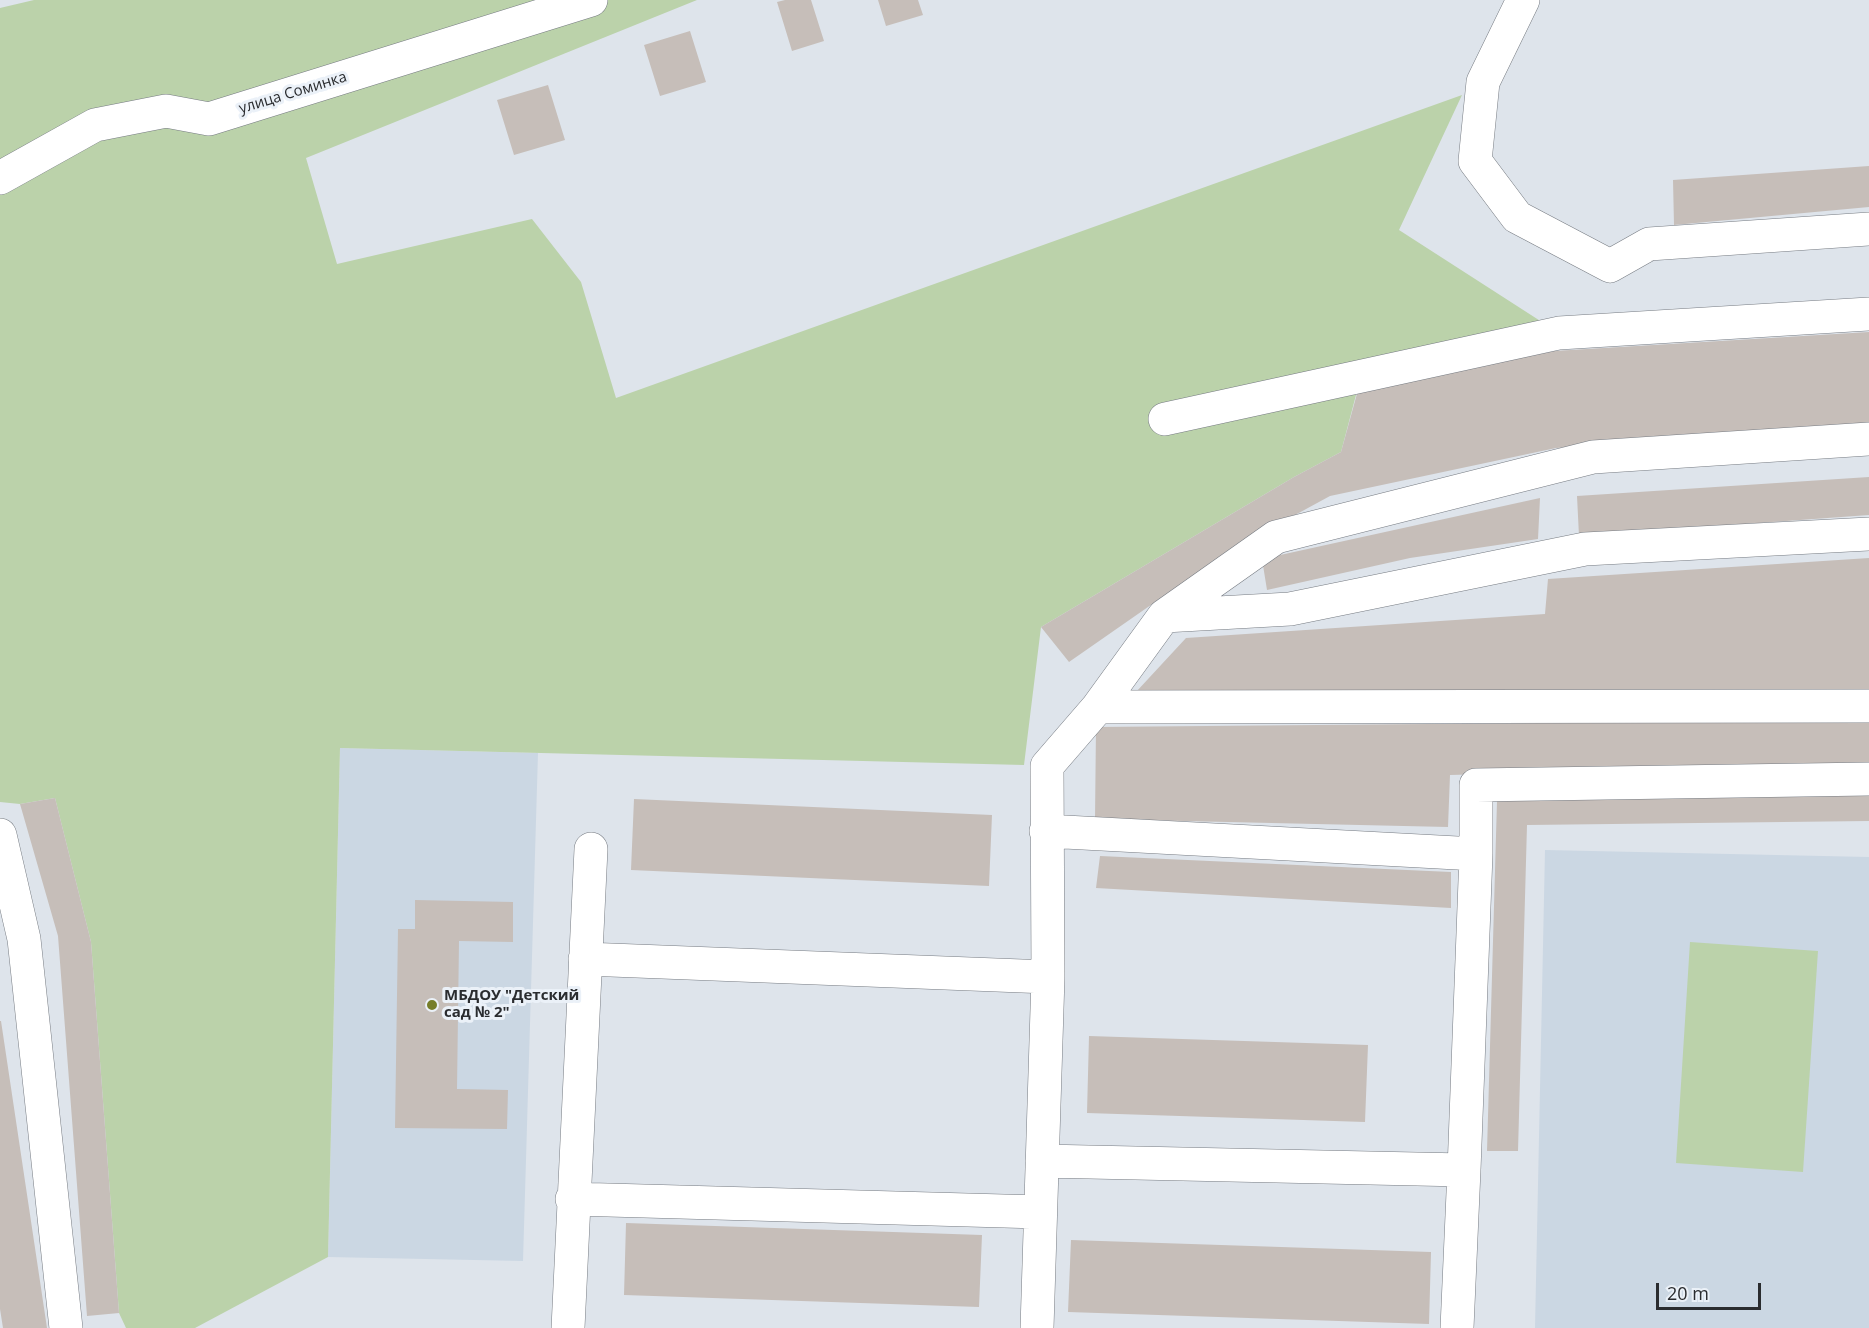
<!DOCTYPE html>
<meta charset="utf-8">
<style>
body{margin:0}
#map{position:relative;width:1869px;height:1328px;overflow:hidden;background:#dee4eb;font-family:"Open Sans",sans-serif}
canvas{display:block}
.scale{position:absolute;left:1656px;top:1283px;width:105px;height:27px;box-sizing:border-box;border:3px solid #2a2c2f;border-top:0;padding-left:8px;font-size:18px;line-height:21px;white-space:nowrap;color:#2a2c2f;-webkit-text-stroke:4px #ebf1f8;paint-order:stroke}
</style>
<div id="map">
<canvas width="1869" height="1328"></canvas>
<div class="scale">20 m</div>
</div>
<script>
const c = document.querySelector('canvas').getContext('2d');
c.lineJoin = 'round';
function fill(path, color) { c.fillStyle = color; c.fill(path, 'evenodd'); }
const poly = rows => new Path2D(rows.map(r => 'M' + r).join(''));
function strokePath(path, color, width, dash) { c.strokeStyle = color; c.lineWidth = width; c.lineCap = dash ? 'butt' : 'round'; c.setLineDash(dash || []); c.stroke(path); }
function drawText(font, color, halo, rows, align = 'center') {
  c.font = font + ' "Open Sans",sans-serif'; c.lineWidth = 6; c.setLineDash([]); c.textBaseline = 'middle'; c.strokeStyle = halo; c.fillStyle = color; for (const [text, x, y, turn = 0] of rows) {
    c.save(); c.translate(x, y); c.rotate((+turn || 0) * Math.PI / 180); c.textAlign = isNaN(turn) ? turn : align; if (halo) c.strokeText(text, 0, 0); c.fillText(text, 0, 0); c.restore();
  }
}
fill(poly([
 [340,748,538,753,523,1261,328,1257],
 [1545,850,1869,857,1869,1328,1535,1328]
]), '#cbd7e3');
fill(poly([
 [34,0,697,0,306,158,337,264,532,219,581,282,616,398,1462,95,1399,230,1559,333,1361,376,1341,452,1294,477,1041,627,1024,765,340,748,328,1257,195,1328,126,1328,119,1313,91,942,55,798,20,804,0,802,0,8],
 [1690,942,1818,951,1803,1172,1676,1163]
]), '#bbd2aa');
fill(poly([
 [785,0,811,0,824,41,792,51,777,2],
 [878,0,918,0,923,15,886,26],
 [690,31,706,82,660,96,644,45],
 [548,85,565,140,514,155,497,100],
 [1869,166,1869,207,1674,225,1673,180],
 [1869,332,1869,426,1556,448,1330,496,1227,552,1069,662,1041,627,1294,477,1341,452,1358,390,1554,351],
 [1869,477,1869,515,1579,536,1577,496],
 [1540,498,1538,539,1410,558,1267,590,1262,559],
 [1869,558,1869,693,1136,692,1186,638,1545,614,1548,579],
 [1869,720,1869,764,1450,775,1448,827,1095,819,1096,727],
 [1869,793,1869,821,1527,825,1518,1151,1487,1151,1497,801],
 [55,798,91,942,119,1313,87,1316,58,936,20,804],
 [634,799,992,815,989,886,631,870],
 [1100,856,1451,872,1451,908,1096,888],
 [415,900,513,902,513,942,459,941,457,1089,508,1090,507,1129,395,1128,398,929,415,929],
 [0,1021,1,1021,47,1328,3,1328,0,1309],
 [1089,1036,1368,1045,1365,1122,1087,1113],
 [626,1223,982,1235,979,1307,624,1295],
 [1071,1240,1431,1252,1429,1324,1068,1312]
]), '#c6beb9');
const minor = poly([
 [1523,0,1483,82,1475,161,1517,217,1610,266,1649,244,1869,229],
 [0,178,95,125,166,111,209,119,591,0],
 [1165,419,1559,333,1869,314],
 [1164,616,1290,609,1585,549,1869,534],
 [1098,707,1869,706],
 [1046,831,1476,854],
 [0,835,24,939,66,1328],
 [585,959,1048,977],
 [1042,1161,1464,1170,1457,1328],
 [1464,1170,1476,854,1476,785,1869,779],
 [572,1199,1040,1212],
 [568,1328,591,849],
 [1037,1328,1048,977,1047,766,1098,707,1164,616,1276,537,1593,457,1869,439]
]);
strokePath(minor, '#767b82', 34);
strokePath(minor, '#fff', 33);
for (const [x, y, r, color] of [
 [432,1005,6,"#767e2a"]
]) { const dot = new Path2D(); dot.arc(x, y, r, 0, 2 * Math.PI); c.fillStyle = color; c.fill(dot); strokePath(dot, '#ebf1f8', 2); }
drawText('15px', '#2a2c2f', '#ebf1f8', [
 ["улица Соминка",293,93,-17]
]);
drawText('bold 15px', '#2a2c2f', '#ebf1f8', [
 ["МБДОУ \"Детский",444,996],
 ["сад № 2\"",444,1013]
], 'left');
</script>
